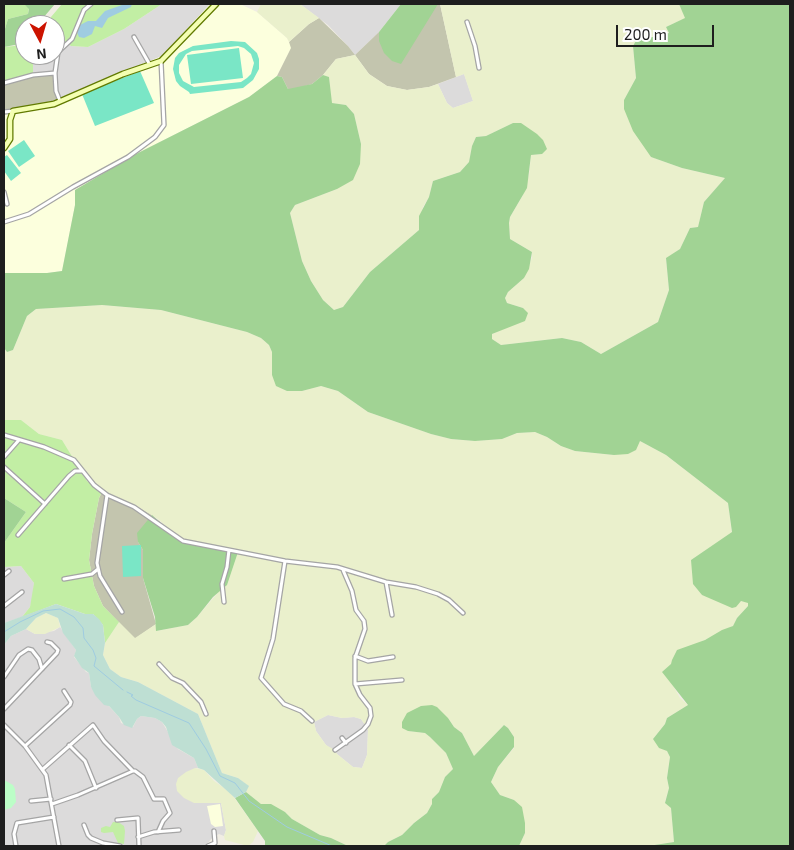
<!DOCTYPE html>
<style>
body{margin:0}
#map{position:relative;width:794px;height:850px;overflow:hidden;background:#f0ede3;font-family:"Exo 2",sans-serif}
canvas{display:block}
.frame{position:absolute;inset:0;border:5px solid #1e1e1e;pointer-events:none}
.north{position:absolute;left:15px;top:15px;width:50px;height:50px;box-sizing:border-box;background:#fff;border:1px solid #a5a5a5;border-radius:50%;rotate:174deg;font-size:14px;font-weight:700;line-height:20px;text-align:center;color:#1e1e1e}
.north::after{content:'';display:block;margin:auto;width:18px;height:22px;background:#cc1300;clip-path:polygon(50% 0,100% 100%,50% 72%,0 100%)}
.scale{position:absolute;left:616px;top:25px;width:98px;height:22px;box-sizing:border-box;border:2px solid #1e1e1e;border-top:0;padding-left:6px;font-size:15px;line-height:18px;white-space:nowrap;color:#1e1e1e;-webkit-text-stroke:4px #fff;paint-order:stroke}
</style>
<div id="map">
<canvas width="794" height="850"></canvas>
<div class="frame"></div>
<div class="north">N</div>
<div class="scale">200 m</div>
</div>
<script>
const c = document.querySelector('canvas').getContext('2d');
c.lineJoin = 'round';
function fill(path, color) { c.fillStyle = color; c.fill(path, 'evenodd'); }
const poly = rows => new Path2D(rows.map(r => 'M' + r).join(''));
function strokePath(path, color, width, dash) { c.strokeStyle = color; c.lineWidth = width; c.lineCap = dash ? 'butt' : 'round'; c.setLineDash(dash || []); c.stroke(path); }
fill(poly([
 [162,4,210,4,162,56,59,99,33,75,33,55,55,55,55,40,62,39,71,46,88,47,124,29],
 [300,4,401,4,379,32,355,55,348,46,328,25],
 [464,74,473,101,453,108,447,103,438,84],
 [21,566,34,583,33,596,30,607,22,617,4,623,4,567],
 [60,627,76,650,74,657,86,672,89,673,91,687,119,717,121,723,133,727,137,719,141,716,155,718,162,722,178,749,194,758,198,768,195,768,194,803,221,803,226,830,224,836,219,834,213,837,205,846,4,846,4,645,11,636,26,629,35,634,54,631],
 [328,715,342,718,354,717,361,719,365,725,368,730,367,755,362,768,353,767,326,745,316,731,314,722]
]), '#dcdbdb');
fill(poly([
 [210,4,240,4,257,12,287,38,292,47,277,76,249,97,136,154,75,190,75,205,62,271,47,273,4,273,4,110,53,101,162,56],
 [220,804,223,826,215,827,211,824,207,806]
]), '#fcffdd');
fill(poly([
 [438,4,440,4,456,77,429,87,407,90,387,86,369,74,355,55,336,59,323,75,312,84,295,89,288,89,282,77,277,76,291,48,289,42,309,24,319,18,348,46,355,55,379,32,379,41],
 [55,74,55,86,59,99,53,101,4,110,4,83,33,75],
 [102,492,122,502,140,508,152,515,138,542,143,550,143,578,156,624,135,639,103,606,94,586,89,560,92,534,99,498]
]), '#c3c5ae');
fill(poly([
 [261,4,300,4,319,18,309,24,289,42,287,38,257,12],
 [440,4,679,4,686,18,666,27,669,33,657,37,638,37,633,46,636,78,624,100,651,157,682,168,725,178,704,202,698,227,690,228,680,249,666,259,669,290,658,322,601,354,581,342,562,338,501,345,492,339,492,334,503,329,523,308,507,303,505,298,508,292,524,278,532,258,532,252,510,239,509,223,510,217,522,197,529,175,531,155,542,154,513,123,486,136,476,137,472,146,469,162,460,172,433,181,429,197,423,207,419,223,419,230,370,272,343,307,334,310,323,300,311,281,302,261,290,213,295,205,337,189,361,144,354,114,346,105,331,103,329,77,323,75,336,59,355,55,369,74,387,86,407,90,429,87,438,84,447,103,453,108,473,101,464,74,456,77],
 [102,305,161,310,247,332,261,338,269,345,272,352,272,375,302,391,321,386,338,391,368,412,431,434,451,439,475,441,502,439,517,433,535,432,547,437,561,446,575,451,614,455,640,441,666,455,728,503,732,533,691,560,702,595,737,603,741,601,748,602,748,606,737,618,733,626,701,642,672,664,670,680,680,698,688,705,667,718,665,724,653,739,667,751,670,757,667,778,669,788,665,802,671,808,674,842,648,846,519,846,525,833,525,823,514,800,500,795,491,782,498,767,514,748,514,737,508,728,504,725,474,756,462,733,454,727,448,718,408,731,425,733,430,737,446,753,453,769,445,777,439,792,432,799,432,804,427,813,414,823,402,835,388,842,384,846,348,846,331,838,320,835,292,819,285,812,261,804,246,792,248,786,238,778,222,773,198,714,138,682,121,677,110,669,103,655,105,643,119,622,135,638,156,624,157,631,188,625,197,617,222,588,182,541,158,519,140,508,122,502,96,487,87,481,62,440,39,434,21,420,4,420,4,348,7,352,13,350,27,316,36,309],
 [328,715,342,718,354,717,361,719,365,725,368,730,367,755,362,768,353,767,337,754,335,750,326,745,316,731,314,722],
 [46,613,58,618,60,627,45,634,35,634,26,629,36,618],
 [195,768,204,770,214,781,230,792,258,831,253,842,248,846,225,840,224,836,226,830,221,803,194,803,184,798,177,791,176,784,178,778,186,772]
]), '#eaf0cc');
fill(poly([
 [4,4,24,4,29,8,28,14,8,19,4,32],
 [62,4,162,4,124,29,88,47,71,46,62,39,55,40,55,25,50,25,51,17],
 [21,43,25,43,25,55,33,55,33,75,4,83,4,47,14,46],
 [4,420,21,420,39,434,62,440,87,481,102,492,99,498,92,534,89,560,94,586,103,606,119,622,105,643,103,625,93,614,85,614,56,604,22,617,30,607,34,583,21,566,4,567,4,543,26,512,4,498],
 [113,822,118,822,124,826,125,831,124,844,118,843,113,832,104,833,101,832,101,828,106,826,110,827]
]), '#c2eea4');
fill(poly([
 [24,4,55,4,43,18,25,25,25,43,4,47,4,32,8,19,28,14,29,9],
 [401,4,438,4,401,64,392,61,384,53,379,41,379,32],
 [679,4,790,4,790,846,648,846,674,842,671,808,665,803,669,788,667,778,670,757,667,751,659,748,653,739,665,724,667,718,688,705,662,672,671,664,672,660,677,650,705,640,722,630,733,626,737,618,748,606,748,603,741,601,736,607,732,608,702,595,693,584,691,560,732,532,728,503,666,455,640,441,636,450,628,454,614,455,575,451,561,446,547,437,535,432,517,433,502,439,475,441,451,439,431,434,368,412,338,391,321,386,302,391,287,391,276,386,272,375,272,352,269,345,261,338,247,332,161,310,102,305,36,309,27,316,13,350,7,352,4,348,4,273,47,273,62,271,75,205,75,190,136,154,249,97,277,76,282,77,288,89,312,84,323,75,329,77,332,103,346,105,354,114,361,144,360,164,353,180,337,189,295,205,290,213,302,261,311,281,323,300,334,310,343,307,370,272,419,230,419,216,429,197,433,181,460,172,469,162,472,146,476,137,486,136,513,123,521,123,537,134,543,140,547,149,542,154,531,155,527,188,510,217,509,223,510,239,532,252,529,269,524,278,508,292,505,298,507,303,523,308,528,313,525,321,492,334,492,339,501,345,562,338,581,342,601,354,658,322,669,290,666,258,680,249,690,228,698,227,704,202,725,178,682,168,651,157,633,131,624,109,624,100,636,78,633,46,638,37,657,37,669,33,666,27,685,18],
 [4,498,26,512,4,543],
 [152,515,182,541,238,552,227,585,213,597,197,617,188,625,156,631,155,617,143,578,143,550,138,542,137,533],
 [432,705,437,707,448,718,454,727,462,733,474,756,504,725,508,728,514,737,514,747,498,767,491,782,500,795,514,800,522,807,525,823,525,833,519,846,384,846,388,842,402,835,414,823,427,813,432,804,432,799,439,792,445,777,453,769,446,753,430,737,425,733,408,731,402,728,402,722,407,713,421,706],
 [246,792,261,804,271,804,285,812,292,819,320,835,331,838,348,846,265,846,265,841,235,798]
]), '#a1d394');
fill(poly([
 [56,604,85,614,93,614,99,619,103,625,105,643,103,655,110,669,121,677,138,682,198,714,222,773,238,778,249,786,246,792,235,798,204,770,198,768,194,758,172,745,166,727,162,722,155,718,141,716,137,719,132,728,124,725,119,717,109,706,104,705,95,695,91,687,89,673,82,668,74,656,76,650,63,633,58,618,46,613,36,618,26,629,11,636,4,645,4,623]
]), '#bedfd3');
fill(poly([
 [4,780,13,785,15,789,16,802,11,808,4,810]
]), '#bcfec7');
fill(poly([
 [231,41,245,42,257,53,259,59,259,69,253,80,243,88,190,94,189,92,180,86,176,81,173,69,175,58,179,53,193,46],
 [238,46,244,48,251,54,254,63,251,74,247,78,241,82,194,87,183,81,179,73,179,65,186,54,192,51],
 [239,48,243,78,191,84,187,55],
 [140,71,154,103,95,126,82,94],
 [24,140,35,156,19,167,8,151],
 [7,155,21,173,11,181,4,171,4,157],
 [141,545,141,576,123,577,122,546]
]), '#7ae6c6');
fill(poly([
 [125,4,132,4,131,7,108,18,102,28,95,26,92,34,84,38,79,37,76,30,80,25,88,21,96,21,105,11]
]), '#9fcce1');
strokePath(poly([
 [4,632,20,622,43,611,60,609,74,617,83,628,84,638,93,650,96,658,94,666,123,690],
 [127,692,133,695,131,696,136,700,189,723,206,749,220,776,235,783,249,801,287,827,332,846]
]), '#9fcce1', 1);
const street = poly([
 [467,22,475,46,479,68],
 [134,37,150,65],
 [55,73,58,52,72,39,84,10,91,4],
 [4,83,33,75,55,73,56,91,60,101],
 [4,112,13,111],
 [4,192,7,204],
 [4,222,29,214,73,187,128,157,155,137,164,125,161,61],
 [4,435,44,447,74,460,94,485,107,495,134,507,183,541,285,561,337,567,386,582,416,587,438,594,449,600,463,613],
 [4,457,19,440],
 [4,467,45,504],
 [107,495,97,563,100,576,122,612],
 [18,535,69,476,75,471,82,471],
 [285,561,273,639,261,678,284,704,301,711,312,721],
 [4,575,9,571],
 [64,579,92,574,98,569],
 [386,582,392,615],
 [224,602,222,584,227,567,229,550],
 [4,606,22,592],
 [355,656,368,661,393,657],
 [159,664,172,678,183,683,201,702,206,714],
 [4,677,19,655,28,649,32,650,39,659,42,669],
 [355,684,402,680],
 [4,709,57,653,58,650,51,643,47,642],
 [4,725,25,746,46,775,59,846],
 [342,738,346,743],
 [69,745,85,761,96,788],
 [25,746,70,705,71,702,64,691],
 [335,750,363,730,368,724,371,716,370,708,360,695,355,684,355,658,365,629,364,621,356,610,352,591,343,570],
 [43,769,93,725,104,741,133,771,135,771,143,777,154,799,164,799,170,813,163,821,158,832],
 [31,801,51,799],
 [52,804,78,795,133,771],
 [117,820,138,818,139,846],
 [84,825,88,835,91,838,103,843,120,846],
 [138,837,154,832,179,830],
 [16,846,14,834,17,823,54,817],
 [208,846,215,843,214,831]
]);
const secondary = poly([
 [4,148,10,139,10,120,13,111,54,104,123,74,161,61,216,4]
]);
strokePath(street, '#a5a5a5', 5.5);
strokePath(secondary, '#617a00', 7);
strokePath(street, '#fff', 3);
strokePath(secondary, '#f4ffb2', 4.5);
</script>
